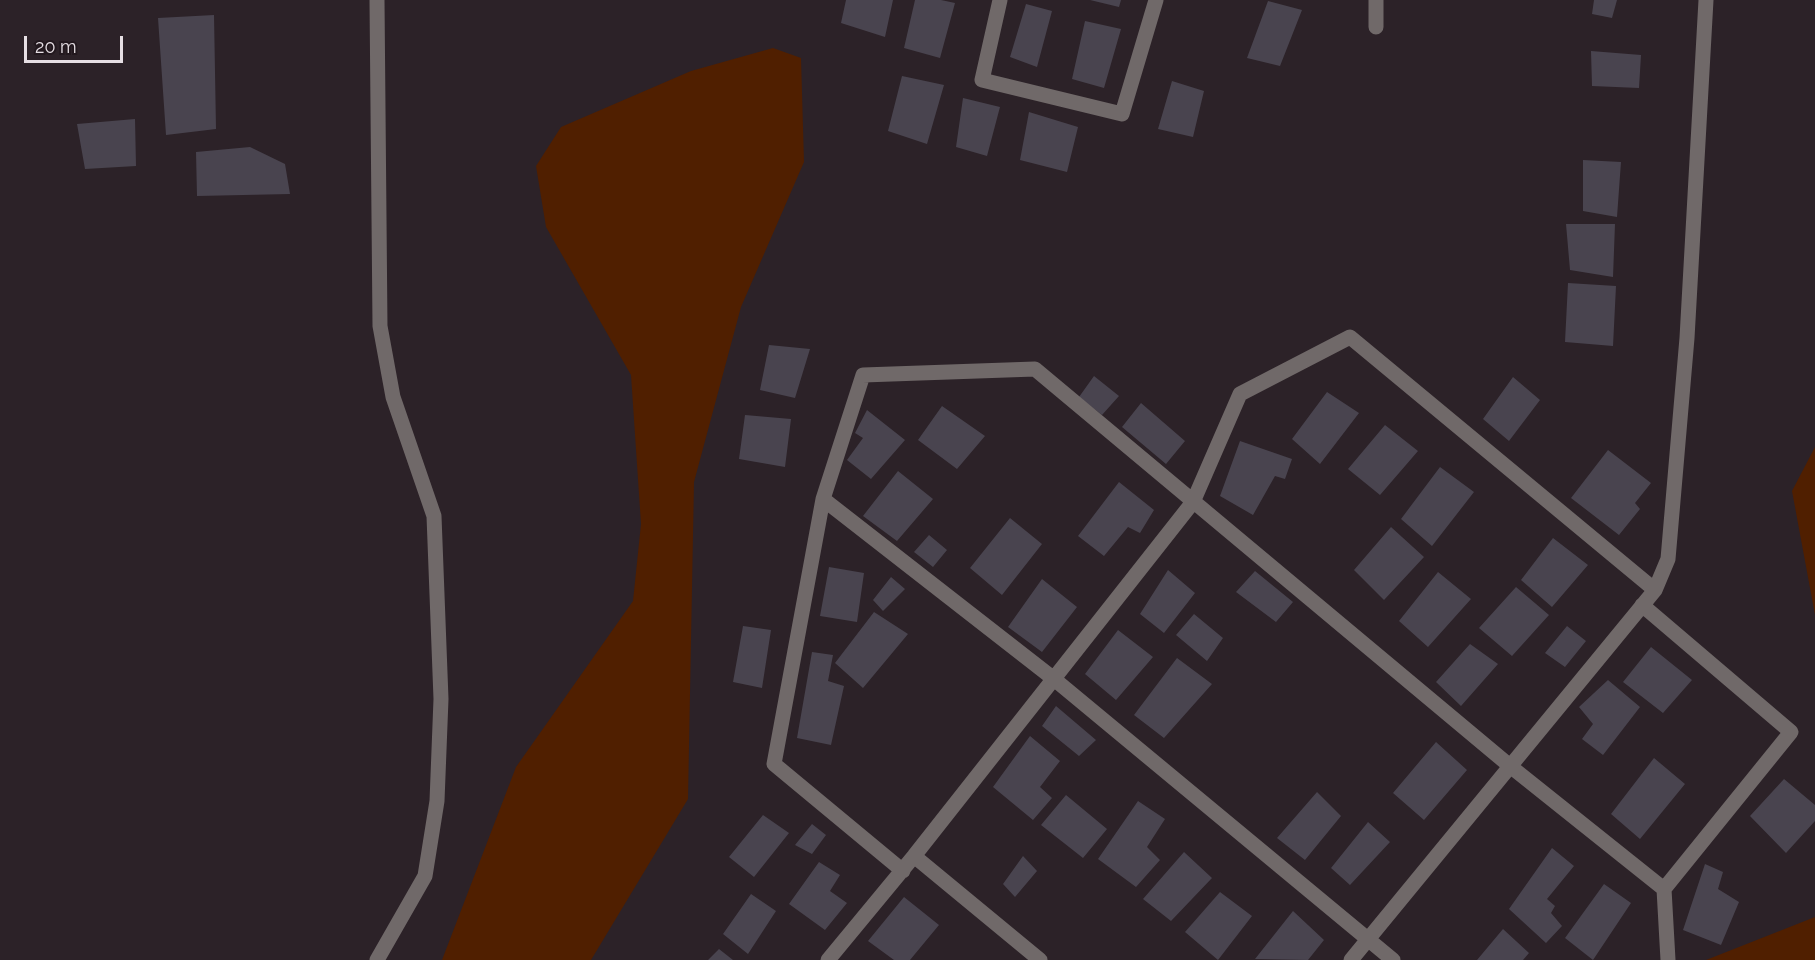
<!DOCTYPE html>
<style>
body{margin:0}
#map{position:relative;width:1815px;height:960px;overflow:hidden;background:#2c2228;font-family:Raleway,sans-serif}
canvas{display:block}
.scale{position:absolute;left:24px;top:36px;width:99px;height:27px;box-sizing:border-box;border:3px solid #e6dfe4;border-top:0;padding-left:8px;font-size:18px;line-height:21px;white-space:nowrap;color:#e6dfe4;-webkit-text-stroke:4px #22181e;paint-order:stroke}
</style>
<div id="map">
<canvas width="1815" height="960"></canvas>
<div class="scale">20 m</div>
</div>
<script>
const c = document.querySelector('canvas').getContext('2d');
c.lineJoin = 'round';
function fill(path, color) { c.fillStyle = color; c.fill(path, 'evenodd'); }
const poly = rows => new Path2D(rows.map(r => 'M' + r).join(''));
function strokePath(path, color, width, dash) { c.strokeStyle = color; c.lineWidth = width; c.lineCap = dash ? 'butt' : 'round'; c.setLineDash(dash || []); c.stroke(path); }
fill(poly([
 [773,48,801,58,804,162,741,307,694,482,688,799,591,960,442,960,516,767,633,601,641,524,631,375,546,227,536,166,561,127,691,71],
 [1815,447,1815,615,1792,491],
 [1815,917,1815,960,1706,960]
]), '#501f00');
fill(poly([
 [846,0,893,0,885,37,841,23],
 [915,0,941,0,955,3,940,58,904,48],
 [1090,0,1121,0,1119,7],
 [1594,0,1617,0,1612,18,1592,14],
 [1268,1,1302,10,1280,66,1247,58],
 [1026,4,1052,11,1037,67,1010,57],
 [214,15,216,129,166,135,158,18],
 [1085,21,1121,29,1104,88,1072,79],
 [1591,51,1641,55,1639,88,1592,86],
 [902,76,944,85,927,144,888,131],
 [1172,81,1204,91,1193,137,1158,129],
 [963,98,1000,107,987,156,956,147],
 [1029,112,1078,127,1067,172,1020,160],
 [135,119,136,166,85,169,77,124],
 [250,147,285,164,290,194,197,196,196,152],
 [1583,160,1621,162,1617,217,1583,211],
 [1566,224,1615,224,1613,277,1570,270],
 [1568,283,1616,286,1613,346,1565,342],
 [769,345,810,349,795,398,760,390],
 [1094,376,1119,396,1102,415,1079,397],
 [1513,377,1540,400,1509,441,1483,419],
 [1327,392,1359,413,1320,464,1292,439],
 [1141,403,1185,441,1166,464,1122,427],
 [942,406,985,436,957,469,918,440],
 [867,410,905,440,871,479,847,460,863,438,855,433],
 [745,415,791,419,785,467,739,459],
 [1385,425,1418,451,1380,495,1348,469],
 [1240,441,1292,459,1285,479,1275,476,1253,515,1220,496],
 [1608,450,1651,483,1635,503,1640,509,1619,535,1571,498],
 [1440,467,1474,492,1432,546,1401,519],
 [898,471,933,499,897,541,863,516],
 [1119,482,1154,510,1140,533,1128,527,1104,556,1078,536],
 [1010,518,1042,544,1002,595,970,568],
 [1391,527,1424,557,1384,600,1354,570],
 [929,535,947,550,933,567,914,552],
 [1553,538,1588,565,1552,607,1521,580],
 [829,567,864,573,857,622,820,616],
 [1168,570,1195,593,1164,633,1140,614],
 [1255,571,1293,602,1276,622,1236,592],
 [1438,572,1471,599,1428,647,1399,621],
 [891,577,905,589,883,611,873,600],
 [1042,579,1077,607,1042,652,1008,627],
 [1516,587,1549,615,1512,656,1479,628],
 [874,612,908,634,863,688,835,663],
 [1194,614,1223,638,1207,661,1176,635],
 [743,626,771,630,762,688,733,682],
 [1567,626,1586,641,1565,667,1545,653],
 [1118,630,1153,657,1116,700,1085,674],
 [1470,644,1498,664,1461,706,1436,682],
 [1651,647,1692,680,1663,713,1623,682],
 [812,652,833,655,828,681,844,686,831,745,797,738],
 [1177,658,1212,684,1164,738,1134,715],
 [1608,680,1640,707,1603,755,1582,739,1593,724,1579,707],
 [1056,706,1096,740,1079,756,1042,726],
 [1030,736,1060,761,1040,787,1052,798,1033,820,993,787],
 [1436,742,1467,770,1424,820,1393,793],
 [1654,758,1685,784,1640,839,1611,814],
 [1784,779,1815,805,1815,821,1786,853,1750,816],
 [1317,792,1341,816,1305,860,1277,838],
 [1066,795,1107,829,1083,858,1041,825],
 [1138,801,1165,819,1147,847,1160,860,1136,887,1098,859],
 [763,815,789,833,754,877,729,857],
 [1368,822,1390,842,1350,885,1331,868],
 [812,824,826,835,812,854,795,845],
 [1552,848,1574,866,1547,899,1555,906,1551,913,1562,926,1546,943,1509,909],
 [1184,852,1212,878,1171,921,1143,899],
 [1023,856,1037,871,1015,897,1003,884],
 [819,862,840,875,830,891,847,903,825,930,789,904],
 [1705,864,1723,872,1718,889,1739,902,1721,945,1683,930],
 [1604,884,1631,903,1593,960,1565,938],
 [1220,892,1252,916,1218,960,1185,932],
 [751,894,776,911,748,954,723,934],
 [904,897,939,925,910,960,894,960,868,941],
 [1293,911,1324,940,1308,960,1255,959],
 [1503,929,1529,953,1523,960,1477,960],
 [719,949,733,960,708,960]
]), '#49444f');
strokePath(poly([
 [377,0,380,326,393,397,434,516,441,699,437,801,425,876,377,960],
 [1000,0,982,80,1122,114,1156,0],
 [1376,27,1376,0],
 [823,499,863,375,1035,369,1510,766,1664,889],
 [1642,605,1791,732,1664,889,1668,960],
 [914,856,1040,960],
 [903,871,774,764,823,499,1054,679,1393,960],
 [828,960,914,856,1193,502,1240,394,1350,337,1655,590],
 [1351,960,1655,590,1668,559,1687,338,1706,0]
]), '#706969', 15);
</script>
